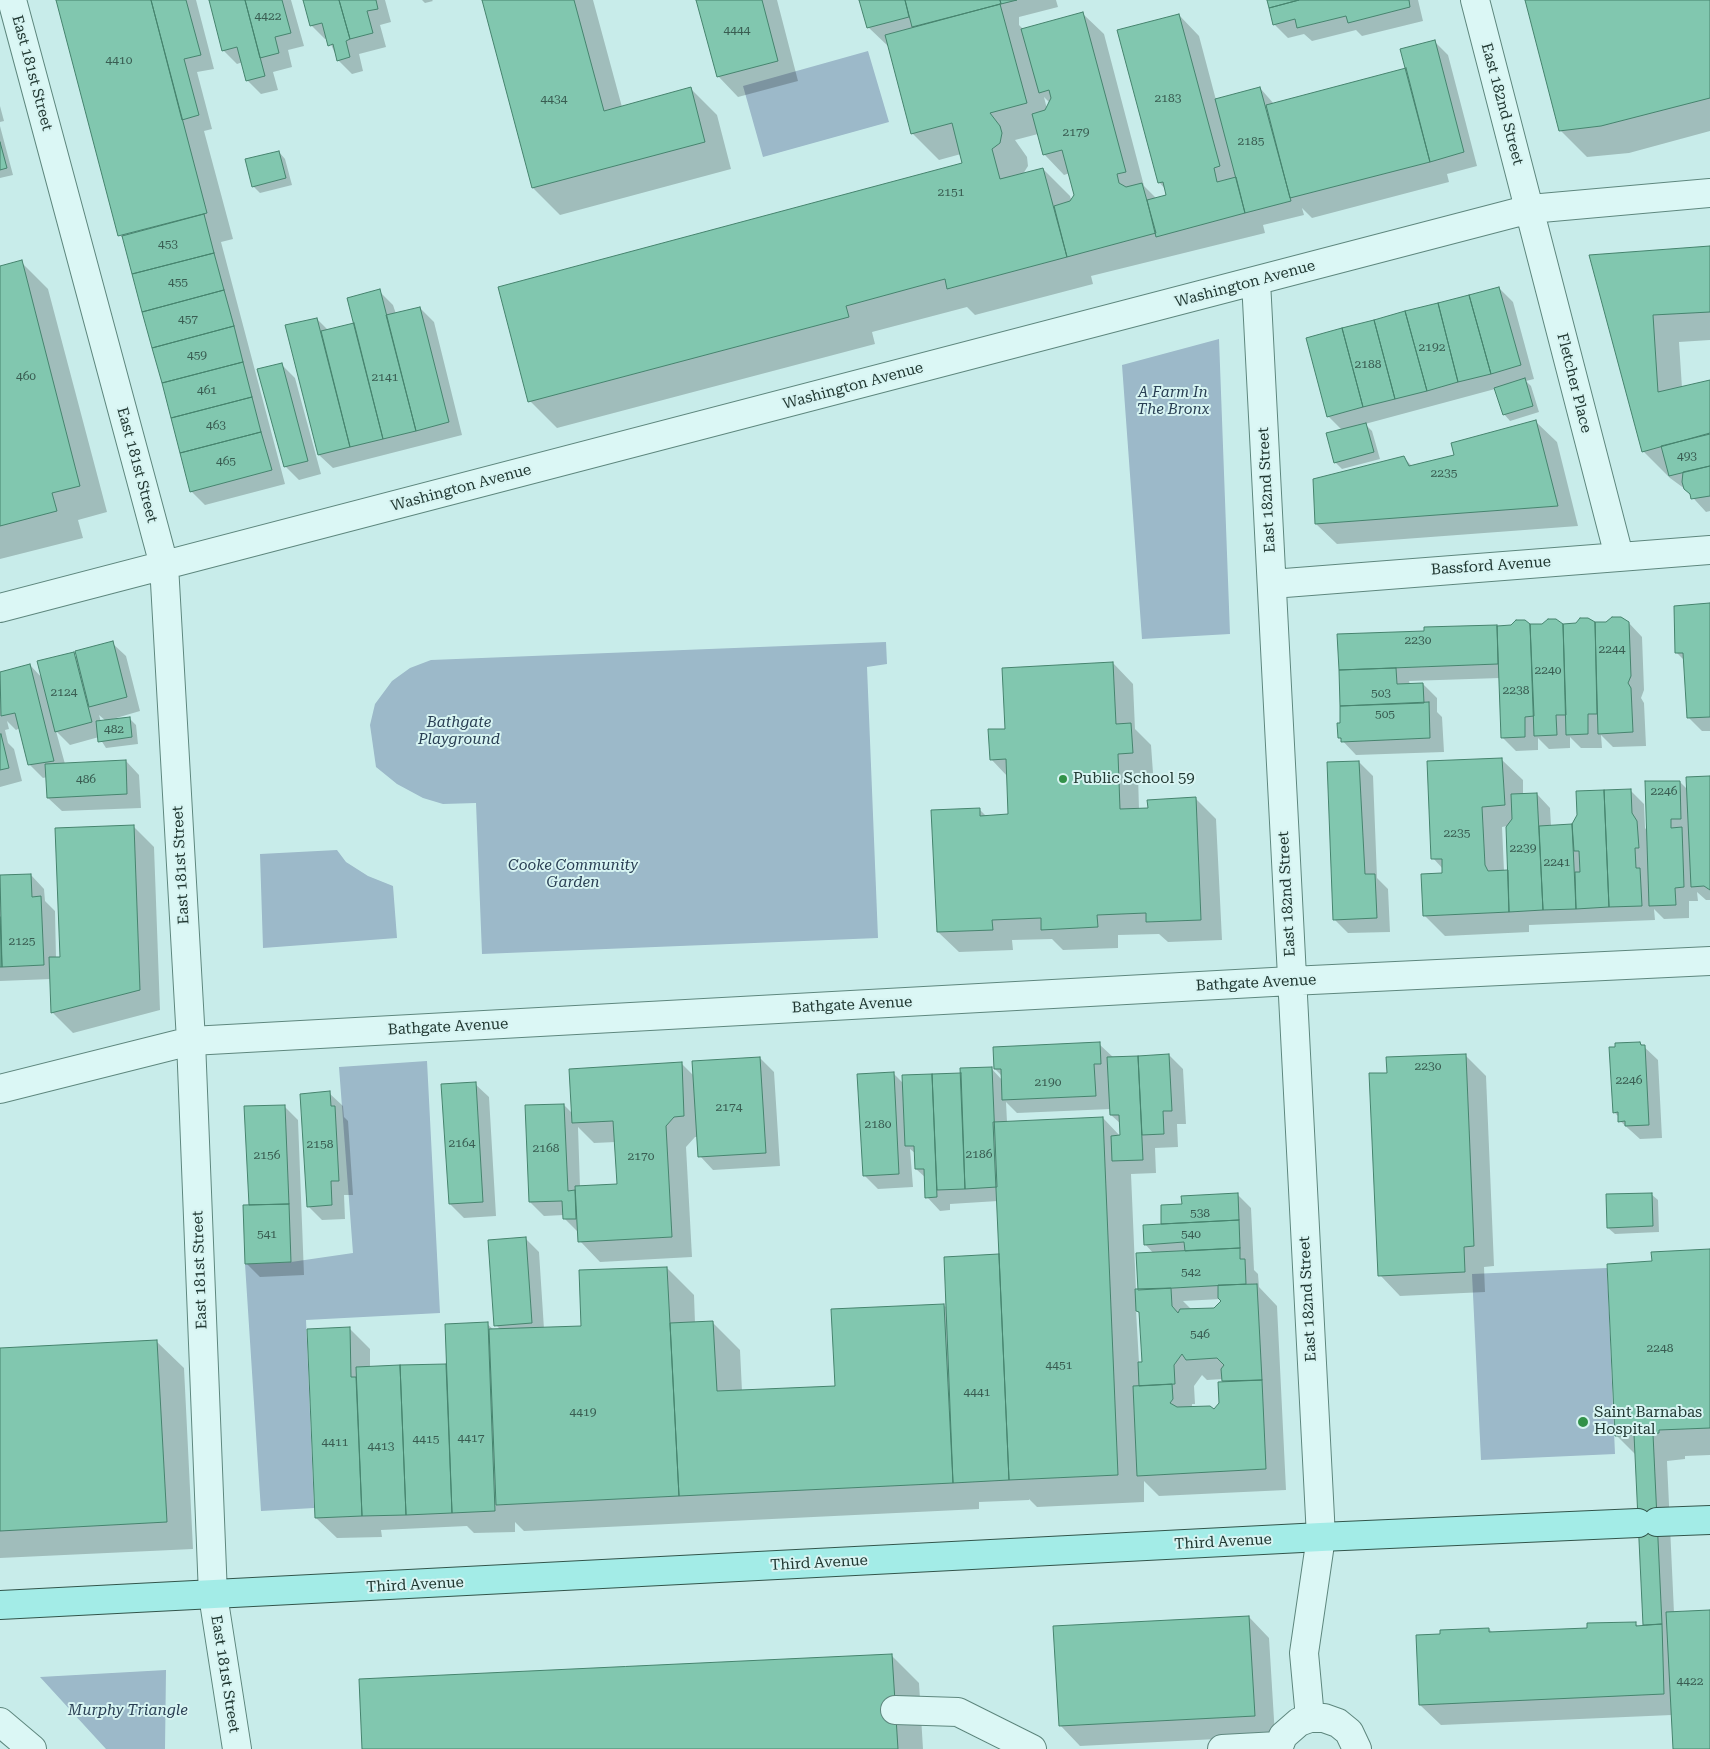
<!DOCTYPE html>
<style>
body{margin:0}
canvas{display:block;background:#c8ecea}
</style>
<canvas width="1710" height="1749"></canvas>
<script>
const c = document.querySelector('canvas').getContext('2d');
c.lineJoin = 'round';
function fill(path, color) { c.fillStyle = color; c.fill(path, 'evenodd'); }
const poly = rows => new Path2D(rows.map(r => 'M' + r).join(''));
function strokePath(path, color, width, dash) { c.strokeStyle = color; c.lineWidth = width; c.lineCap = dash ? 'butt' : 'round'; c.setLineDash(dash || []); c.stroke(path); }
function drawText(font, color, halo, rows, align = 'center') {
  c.font = font + ' "Roboto Serif",serif'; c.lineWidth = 4; c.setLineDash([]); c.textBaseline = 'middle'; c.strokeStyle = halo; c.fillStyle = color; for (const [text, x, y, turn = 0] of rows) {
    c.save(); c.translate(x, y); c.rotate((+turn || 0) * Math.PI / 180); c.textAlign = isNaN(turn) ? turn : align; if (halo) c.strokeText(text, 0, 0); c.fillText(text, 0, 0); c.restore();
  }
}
fill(poly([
 [868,51,889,122,763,157,743,86],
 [1219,339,1230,634,1142,639,1122,365],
 [886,642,887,664,867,667,878,938,482,954,476,803,443,804,423,798,397,784,376,767,370,725,375,704,392,681,410,668,431,660],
 [337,850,346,862,368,876,393,886,397,938,263,948,260,854],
 [427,1061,440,1313,306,1320,314,1508,261,1511,245,1264,291,1262,353,1253,339,1067],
 [1607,1268,1615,1454,1481,1460,1472,1274],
 [166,1670,165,1749,106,1749,40,1677]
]), '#9cb9c9');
fill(poly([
 [58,0,196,0,214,69,197,72,212,129,204,131,233,239,221,242,285,484,205,505,191,491,125,241,120,235],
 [210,0,291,0,304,46,288,50,292,67,273,72,278,90,261,94,247,80,243,62,237,64,223,50],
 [304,0,385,0,391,22,380,25,386,47,359,54,363,71,352,74,338,60,328,38,325,39,311,25],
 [422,0,432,0,433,1,425,3],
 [483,0,593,0,622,107,690,88,717,115,731,169,560,215,533,188],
 [698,0,777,0,798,81,738,97,718,76],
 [861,0,1056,0,1058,7,1019,17,1019,25,1024,30,1083,14,1104,34,1144,186,1157,199,1168,196,1166,190,1159,182,1179,15,1199,36,1216,100,1260,88,1274,104,1407,69,1434,41,1448,55,1477,166,1447,174,1449,182,1312,218,1302,208,1304,215,1263,225,1265,233,1091,276,1093,284,975,315,967,307,872,332,875,344,557,428,530,401,964,164,961,154,939,160,912,133,889,47,868,27],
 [1044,97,1049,102,1047,109],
 [1038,134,1044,154,1064,175,1070,173,1075,195,1072,202,1070,196,1043,169,1023,174,1028,166,1027,157,1015,140],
 [1268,0,1418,0,1423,21,1362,36,1356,30,1312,41,1304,34,1288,38,1274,24],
 [1526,0,1710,0,1710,131,1629,153,1587,157,1560,130],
 [0,106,4,121,0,122],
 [0,126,13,175,0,178],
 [279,152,285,159,292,185,260,193,253,186],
 [1710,248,1710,340,1679,342,1682,388,1710,381,1710,511,1706,512,1685,489,1670,478,1643,451,1591,256],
 [21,262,48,289,107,512,78,520,83,538,0,559,0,267],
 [1499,288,1513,302,1534,379,1526,381,1531,386,1539,412,1510,421,1504,414,1495,389,1365,424,1372,431,1380,459,1342,469,1335,462,1342,430,1328,416],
 [379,291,393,305,396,314,420,308,434,322,462,435,333,468,319,455,317,319,329,331,355,324],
 [282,365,295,378,321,474,299,480,285,466],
 [1536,422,1557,442,1578,526,1337,544,1316,524,1404,458,1413,467,1455,456],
 [1710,604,1710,731,1702,731,1688,717,1685,661,1676,652],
 [1628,622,1642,637,1644,690,1641,698,1644,703,1646,746,1613,747,1601,735,1602,748,1581,748,1570,737,1570,748,1549,749,1538,738,1538,750,1516,751,1502,737,1500,678,1409,681,1410,685,1423,684,1437,698,1437,712,1442,717,1444,752,1356,755,1339,737,1342,724,1339,635],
 [112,643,126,656,140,711,106,721,129,718,136,725,138,744,106,748,99,737,70,745,56,731,65,764,126,761,139,775,141,808,62,811,48,798,47,777,43,778,29,764,20,728,16,730,7,721,9,729,5,730,8,743,14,749,22,781,0,787,0,673,30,665,43,679,73,654,78,659],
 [99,715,106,721,101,722],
 [1113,663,1133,684,1135,729,1151,745,1153,773,1138,774,1139,810,1196,799,1216,819,1222,940,1168,942,1159,934,1118,935,1118,948,1063,950,1052,939,1012,940,1013,950,959,952,938,932,979,809,987,817,1010,816,1008,777,991,759,1006,730],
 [1502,760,1523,780,1523,795,1537,794,1550,808,1551,826,1573,825,1630,790,1644,804,1645,828,1648,832,1680,782,1688,790,1710,777,1710,900,1706,900,1697,892,1698,901,1689,901,1689,918,1664,919,1654,909,1655,920,1529,925,1529,932,1445,936,1424,915,1444,874,1443,869,1433,858],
 [1507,826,1509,871,1504,871,1502,827],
 [1359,762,1373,776,1377,878,1388,889,1390,932,1348,933,1335,920],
 [133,826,154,847,160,1010,73,1033,52,1012,51,979,0,981,0,876,31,875,44,889,45,901,55,911,56,958,61,958],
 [1640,1043,1658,1060,1662,1138,1640,1139,1620,1121,1619,1117,1614,1112],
 [1099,1044,1114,1058,1169,1055,1183,1069,1186,1124,1177,1124,1178,1147,1155,1148,1156,1173,1131,1174,1136,1291,1139,1290,1154,1254,1145,1244,1163,1225,1162,1206,1183,1205,1237,1194,1251,1208,1254,1270,1258,1274,1259,1287,1277,1306,1286,1490,1159,1496,1144,1481,1144,1502,1037,1507,1029,1499,1029,1500,979,1502,979,1509,524,1531,515,1522,515,1532,474,1533,467,1526,381,1530,382,1537,337,1538,316,1518,349,1328,370,1349,370,1368,446,1365,448,1367,487,1324,494,1330,501,1330,496,1325,525,1238,539,1252,544,1329,582,1327,667,1268,694,1295,695,1323,713,1323,740,1350,742,1391,836,1387,944,1305,947,1308,1000,1255,998,1201,950,1204,950,1210,940,1211,927,1197,926,1178,916,1169,916,1154,910,1149,913,1187,878,1189,864,1175,893,1073,904,1084,904,1076,962,1074,991,1068,1002,1080,1002,1076,995,1069],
 [1006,1102,1017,1113,1111,1109,1111,1115,1121,1124,1121,1137,1103,1118,1007,1122],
 [1221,1299,1222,1301,1214,1309,1192,1310,1183,1301],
 [1136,1310,1140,1314,1143,1363,1139,1363],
 [1202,1375,1207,1380,1223,1379,1220,1403,1214,1410,1192,1408,1192,1404,1195,1404,1194,1386],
 [1465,1055,1486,1076,1494,1266,1484,1267,1485,1292,1400,1296,1380,1275,1388,1074],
 [760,1058,774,1072,780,1166,713,1170,700,1156,698,1137,695,1137,686,1147,692,1257,600,1262,580,1241,578,1232,564,1218,564,1215,544,1216,530,1202,564,1105,573,1114,682,1064,694,1076],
 [578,1127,594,1143,616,1142,618,1185,580,1187],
 [475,1084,489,1097,496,1216,464,1218,450,1204],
 [329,1093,343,1106,344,1117,348,1121,353,1195,344,1195,345,1219,322,1220,308,1206],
 [284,1106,298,1120,304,1275,260,1277,246,1263,250,1207],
 [1651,1194,1658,1200,1659,1232,1615,1234,1608,1228],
 [1710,1250,1710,1455,1685,1456,1685,1459,1667,1461,1674,1613,1710,1612,1710,1749,1674,1749,1672,1715,1441,1725,1420,1705,1442,1635,1489,1629,1493,1633,1589,1629,1635,1623,1639,1627,1646,1626,1637,1456,1616,1435,1654,1262],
 [157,1342,184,1368,193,1549,0,1558,0,1349],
 [1249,1617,1269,1638,1275,1736,1080,1746,1060,1725],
 [892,1656,919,1683,923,1749,363,1749]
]), '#0003');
const building = poly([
 [56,0,151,0,207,213,118,236,56,0],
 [151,0,186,0,201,55,184,59,199,115,182,120,151,0],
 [209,0,245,0,265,76,246,81,237,47,222,51,209,0],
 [245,0,282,0,291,33,275,37,279,53,260,58,245,0],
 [303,0,339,0,350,39,346,41,350,57,337,61,333,44,328,46,322,23,310,26,303,0],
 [339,0,376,0,378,9,367,11,373,33,350,39,339,0],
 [482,0,574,0,604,111,691,87,705,142,532,188,482,0],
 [696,0,762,0,778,61,717,77,696,0],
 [859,0,905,0,909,17,867,28,859,0],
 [905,0,1000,0,1001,4,912,27,905,0],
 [1000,0,1017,0,1001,4,1000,0],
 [1267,0,1299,0,1269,8,1267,0],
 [1299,0,1409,0,1410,7,1348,23,1346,16,1297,28,1295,19,1273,25,1269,8,1299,0],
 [1525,0,1710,0,1710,98,1601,126,1559,131,1525,0],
 [1000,4,1027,103,990,113,1000,126,1002,133,1000,143,992,149,1000,179,1043,168,1067,257,947,289,945,279,846,306,849,317,528,402,498,287,962,163,952,123,911,134,885,35,1000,4],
 [1083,12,1126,172,1117,174,1119,183,1126,187,1142,183,1156,233,1067,257,1054,206,1070,201,1074,195,1062,150,1043,155,1032,114,1045,110,1051,98,1049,90,1039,93,1021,29,1083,12],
 [1179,14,1220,166,1214,168,1217,182,1236,177,1245,213,1156,237,1147,200,1166,195,1163,182,1158,183,1117,30,1179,14],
 [1435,40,1464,152,1430,162,1400,49,1435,40],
 [1406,68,1430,162,1290,198,1266,105,1406,68],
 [1260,87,1291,201,1245,213,1215,99,1260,87],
 [0,142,7,168,0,170,0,142],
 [279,151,286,178,252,187,245,159,279,151],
 [204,214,214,253,132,274,122,236,204,214],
 [1710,246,1710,312,1653,315,1658,392,1710,380,1710,433,1642,452,1589,255,1710,246],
 [214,253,224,290,142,312,132,274,214,253],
 [22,260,80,486,52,493,57,511,0,526,0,266,22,260],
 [1499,287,1521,365,1491,374,1469,295,1499,287],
 [380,289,416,431,383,439,347,298,380,289],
 [224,290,234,326,152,348,142,312,224,290],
 [1469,295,1491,374,1458,382,1438,303,1469,295],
 [1438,303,1458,382,1427,391,1405,311,1438,303],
 [420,307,449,422,416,431,386,315,420,307],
 [1405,311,1427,391,1395,399,1374,320,1405,311],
 [317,318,350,447,318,455,285,325,317,318],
 [1374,320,1395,399,1363,407,1342,328,1374,320],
 [354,323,383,439,350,447,321,331,354,323],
 [234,326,243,362,162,383,152,348,234,326],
 [1342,328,1363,407,1327,417,1306,338,1342,328],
 [243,362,252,397,171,418,162,383,243,362],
 [282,363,308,461,284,467,257,369,282,363],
 [1525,378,1533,406,1503,415,1494,388,1525,378],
 [252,397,261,432,180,453,171,418,252,397],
 [1536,420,1558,506,1315,524,1313,479,1404,456,1409,466,1454,455,1451,443,1536,420],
 [1366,423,1374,452,1334,463,1326,433,1366,423],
 [261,432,272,470,190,492,180,453,261,432],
 [1710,434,1710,466,1669,476,1661,446,1710,434],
 [1710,466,1710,496,1691,499,1690,494,1684,489,1682,482,1683,472,1710,466],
 [1710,603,1710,717,1687,718,1683,653,1675,653,1674,606,1710,603],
 [1612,617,1621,617,1629,622,1631,676,1628,683,1631,688,1633,732,1598,734,1595,622,1606,622,1612,617],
 [1580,618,1588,618,1595,622,1597,714,1588,714,1588,734,1566,735,1563,624,1576,623,1580,618],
 [1548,619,1556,619,1563,624,1566,715,1556,715,1557,735,1534,736,1530,624,1542,624,1548,619],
 [1516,620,1525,620,1530,624,1534,716,1525,717,1525,737,1501,738,1497,626,1511,625,1516,620],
 [1497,625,1498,664,1339,670,1337,634,1424,631,1424,627,1497,625],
 [113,641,127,697,89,707,75,651,113,641],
 [74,652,92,722,55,732,37,661,74,652],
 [1113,662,1116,724,1131,723,1133,753,1118,754,1120,809,1148,808,1147,800,1196,797,1201,920,1146,922,1146,913,1097,915,1098,927,1041,930,1041,918,992,920,993,930,937,932,931,810,980,808,980,816,1008,814,1006,759,990,760,988,729,1005,729,1002,668,1113,662],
 [30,664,54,761,28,765,15,713,1,716,0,672,30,664],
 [1396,668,1397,684,1423,683,1424,703,1340,706,1339,670,1396,668],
 [1429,702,1430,738,1341,742,1341,738,1338,738,1337,723,1340,723,1340,706,1429,702],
 [130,717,132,737,98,742,96,721,130,717],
 [1,734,9,768,0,770,0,734,1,734],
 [1502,758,1505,805,1482,807,1485,865,1488,871,1508,870,1509,912,1423,916,1421,874,1442,873,1442,859,1431,859,1427,761,1502,758],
 [126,760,127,794,47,798,45,764,126,760],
 [1359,761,1365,874,1375,874,1377,918,1333,920,1327,762,1359,761],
 [1710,776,1710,890,1704,886,1691,887,1686,777,1710,776],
 [1645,781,1680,781,1681,819,1671,819,1671,828,1682,827,1684,887,1675,888,1676,905,1649,906,1645,781],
 [1631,789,1632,813,1637,821,1639,848,1635,848,1636,868,1640,868,1642,906,1609,907,1604,790,1631,789],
 [1604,790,1609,907,1576,909,1575,872,1580,872,1579,851,1574,851,1572,824,1577,815,1576,791,1604,790],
 [1537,793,1543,910,1509,912,1506,827,1512,819,1511,794,1537,793],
 [1572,824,1576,909,1543,910,1539,826,1572,824],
 [134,825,140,990,51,1013,49,957,60,957,55,828,134,825],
 [31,874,32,897,41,896,44,965,2,967,0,875,31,874],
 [0,917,2,967,0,967,0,917],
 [1100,1042,1101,1064,1094,1064,1096,1096,1002,1100,1001,1069,994,1069,993,1047,1100,1042],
 [1640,1042,1641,1045,1645,1045,1649,1125,1625,1126,1625,1121,1618,1122,1618,1112,1613,1113,1609,1047,1615,1047,1615,1043,1640,1042],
 [1169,1054,1172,1111,1163,1111,1164,1134,1142,1135,1138,1056,1169,1054],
 [1466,1054,1474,1246,1464,1247,1465,1272,1378,1276,1369,1073,1387,1073,1386,1057,1466,1054],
 [1138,1056,1143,1160,1112,1161,1111,1136,1120,1135,1119,1115,1110,1115,1107,1057,1138,1056],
 [760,1057,766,1153,698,1157,692,1061,760,1057],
 [682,1062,684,1116,674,1117,666,1126,672,1237,578,1242,575,1186,617,1184,613,1121,572,1123,569,1069,682,1062],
 [992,1067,997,1187,965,1189,960,1068,992,1067],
 [894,1072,899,1174,863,1176,857,1074,894,1072],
 [961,1073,965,1189,937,1190,932,1074,961,1073],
 [932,1074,937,1197,925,1198,924,1169,915,1169,914,1146,905,1146,902,1075,932,1074],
 [476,1082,483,1202,449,1204,441,1084,476,1082],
 [330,1091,331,1106,335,1106,339,1181,331,1181,332,1205,307,1207,300,1094,330,1091],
 [564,1104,568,1191,575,1190,576,1219,563,1219,562,1201,529,1202,525,1105,564,1104],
 [285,1105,289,1204,249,1205,244,1106,285,1105],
 [1103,1117,1118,1475,1009,1480,993,1122,1103,1117],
 [1238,1193,1239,1220,1161,1224,1161,1205,1182,1204,1181,1196,1238,1193],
 [1652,1193,1653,1226,1607,1228,1606,1194,1652,1193],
 [289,1204,291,1262,245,1264,243,1205,289,1204],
 [1239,1220,1240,1248,1185,1251,1184,1242,1144,1245,1143,1225,1239,1220],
 [526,1237,532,1323,494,1326,488,1240,526,1237],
 [1240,1248,1240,1259,1245,1259,1246,1284,1138,1290,1136,1253,1240,1248],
 [1710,1249,1710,1428,1659,1430,1659,1433,1653,1434,1615,1436,1607,1264,1652,1261,1651,1252,1710,1249],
 [999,1254,1009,1480,953,1483,944,1257,999,1254],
 [667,1267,679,1496,496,1505,489,1329,581,1326,579,1270,667,1267],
 [1257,1284,1262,1380,1222,1381,1221,1369,1224,1365,1217,1358,1186,1360,1182,1354,1174,1365,1175,1384,1139,1386,1138,1362,1142,1362,1139,1312,1136,1311,1135,1289,1171,1288,1172,1306,1178,1313,1180,1309,1214,1308,1221,1301,1218,1298,1218,1285,1257,1284],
 [944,1304,953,1483,679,1496,670,1323,713,1321,717,1391,835,1386,831,1309,944,1304],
 [488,1322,495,1511,452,1513,445,1324,488,1322],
 [350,1327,351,1377,356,1377,362,1516,315,1518,307,1329,350,1327],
 [157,1340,167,1522,0,1531,0,1348,157,1340],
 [446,1364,452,1513,406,1515,400,1365,446,1364],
 [400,1365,406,1515,362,1516,356,1367,400,1365],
 [1262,1380,1266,1469,1137,1476,1133,1386,1172,1384,1173,1399,1170,1403,1177,1407,1210,1406,1214,1409,1219,1403,1218,1382,1262,1380],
 [1634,1434,1653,1434,1662,1624,1643,1625,1634,1434],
 [1710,1610,1710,1749,1673,1749,1666,1612,1710,1610],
 [1249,1616,1255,1716,1059,1726,1053,1626,1249,1616],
 [1636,1622,1636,1626,1662,1624,1664,1694,1419,1705,1416,1635,1440,1634,1440,1630,1489,1628,1489,1632,1587,1628,1587,1623,1636,1622],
 [892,1654,898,1749,362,1749,359,1679,892,1654]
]);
fill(building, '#81c7af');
strokePath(building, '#46846e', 1);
const minor = poly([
 [12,0,164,565,191,1041,213,1595,237,1749],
 [1475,0,1619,556],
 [1256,281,1321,1537,1304,1653,1310,1718],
 [1272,584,1710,550],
 [0,608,1530,209,1710,193],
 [0,1089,191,1041,1291,981,1710,961],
 [895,1710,958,1712,1032,1749],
 [0,1722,32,1749],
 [1222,1749,1278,1746],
 [1278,1749,1283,1736,1299,1722,1310,1718,1324,1718,1338,1723,1349,1732,1357,1749]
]);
const major = poly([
 [1657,1522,1710,1520],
 [0,1605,1321,1537,1638,1523]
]);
strokePath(minor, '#5e877e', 30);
strokePath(major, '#32554b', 30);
strokePath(minor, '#dbf7f5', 28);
strokePath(major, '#a3ece7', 28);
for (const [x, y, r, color] of [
 [1063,779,5,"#329249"],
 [1583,1422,6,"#329249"]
]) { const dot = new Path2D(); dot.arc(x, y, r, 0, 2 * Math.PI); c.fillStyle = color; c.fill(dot); strokePath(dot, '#d7f4f2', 2); }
drawText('12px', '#395c51', null, [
 ["4422",268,16],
 ["4444",737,30],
 ["4410",119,60],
 ["2183",1168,98],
 ["4434",554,99],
 ["2179",1076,132],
 ["2185",1251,141],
 ["2151",951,192],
 ["453",168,244],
 ["455",178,282],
 ["457",188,319],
 ["2192",1432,347],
 ["459",197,355],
 ["2188",1368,364],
 ["460",26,376],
 ["2141",385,377],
 ["461",207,390],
 ["463",216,425],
 ["493",1687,456],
 ["465",226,461],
 ["2235",1444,473],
 ["2230",1418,640],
 ["2244",1612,649],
 ["2240",1548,670],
 ["2238",1516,690],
 ["2124",64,692],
 ["503",1381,693],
 ["505",1385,714],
 ["482",114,729],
 ["486",86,779],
 ["2246",1664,791],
 ["2235",1457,833],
 ["2239",1523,848],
 ["2241",1557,862],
 ["2125",22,941],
 ["2230",1428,1066],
 ["2246",1629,1080],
 ["2190",1048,1082],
 ["2174",729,1107],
 ["2180",878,1124],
 ["2164",462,1143],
 ["2158",320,1144],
 ["2168",546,1148],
 ["2186",979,1154],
 ["2156",267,1155],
 ["2170",641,1156],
 ["538",1200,1213],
 ["541",267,1234],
 ["540",1191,1234],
 ["542",1191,1272],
 ["546",1200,1334],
 ["2248",1660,1348],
 ["4451",1059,1365],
 ["4441",977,1392],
 ["4419",583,1412],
 ["4417",471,1438],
 ["4415",426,1439],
 ["4411",335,1442],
 ["4413",381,1446],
 ["4422",1690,1681]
]);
drawText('15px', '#213832', '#d7f4f2', [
 ["East 181st Street",32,73,75],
 ["East 182nd Street",1502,104,75],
 ["Washington Avenue",1245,284,-15],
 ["Fletcher Place",1574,383,76],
 ["Washington Avenue",853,386,-15],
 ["East 181st Street",137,465,75],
 ["Washington Avenue",461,488,-15],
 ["East 182nd Street",1267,490,-93],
 ["Bassford Avenue",1491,566,-4],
 ["East 181st Street",181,865,-93],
 ["East 182nd Street",1287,894,-93],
 ["Bathgate Avenue",1256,983,-3],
 ["Bathgate Avenue",852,1005,-3],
 ["Bathgate Avenue",448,1027,-3],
 ["East 181st Street",200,1270,-92],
 ["East 182nd Street",1308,1299,-93],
 ["Third Avenue",1223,1542,-3],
 ["Third Avenue",819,1563,-3],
 ["Third Avenue",415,1585,-3],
 ["East 181st Street",225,1674,81]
]);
drawText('italic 15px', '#293e53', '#d7f4f2', [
 ["A Farm In",1173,393],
 ["The Bronx",1173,410],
 ["Bathgate",459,723],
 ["Playground",459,740],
 ["Cooke Community",573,866],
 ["Garden",573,883],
 ["Murphy Triangle",128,1711]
]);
drawText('15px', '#213832', '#d7f4f2', [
 ["Public School 59",1073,779],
 ["Saint Barnabas",1594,1413],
 ["Hospital",1594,1430]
], 'left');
</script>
